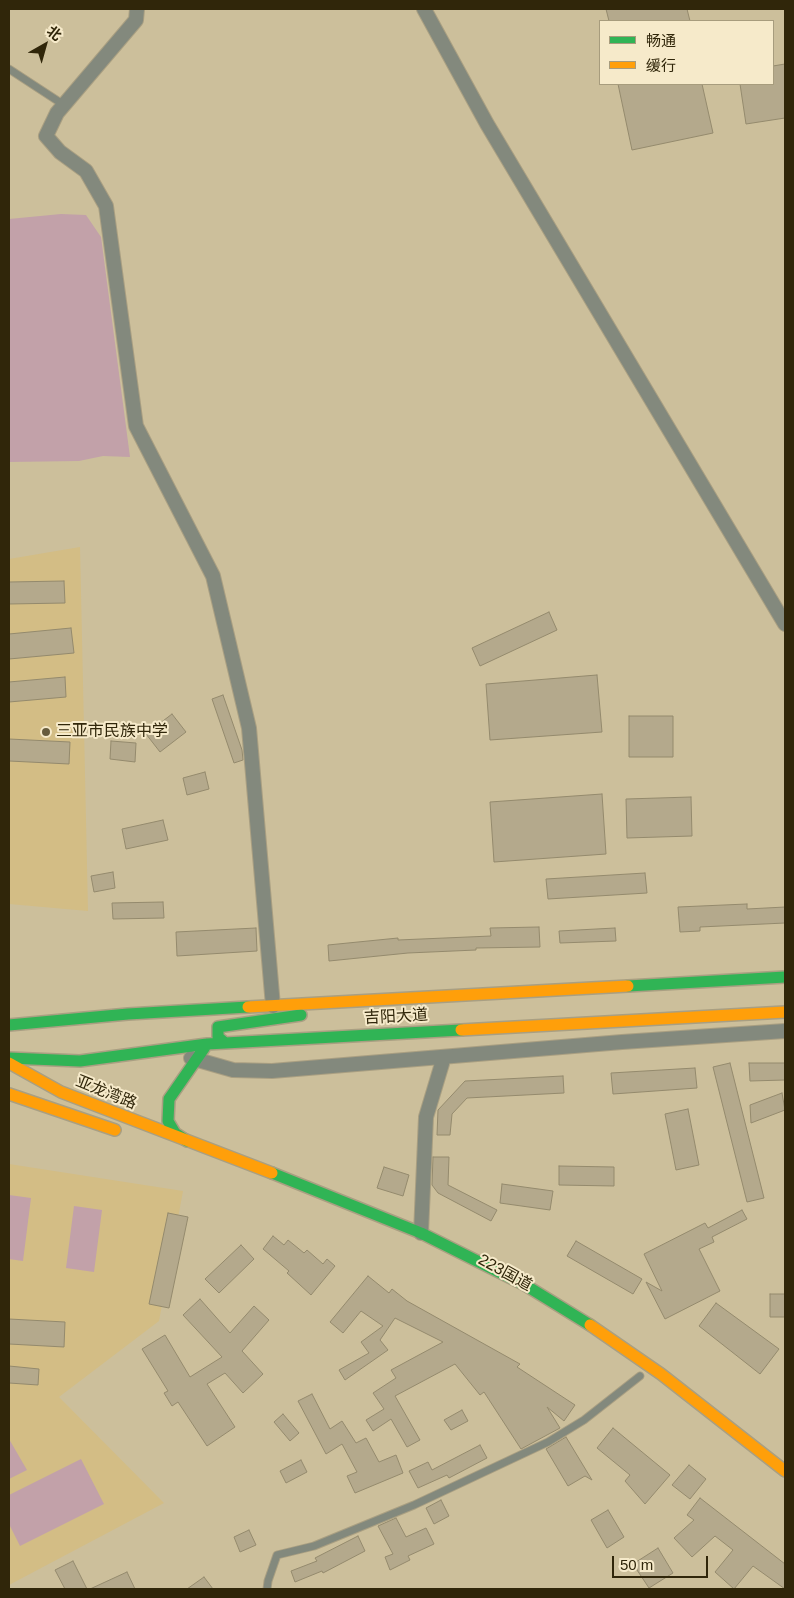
<!DOCTYPE html>
<meta charset="utf-8">
<style>
body{margin:0}
#map{position:relative;width:794px;height:1598px;overflow:hidden;background:#ccbf9b;font-family:Helvetica,"Noto Sans SC",sans-serif}
canvas{display:block}
.frame{position:absolute;inset:0;border:10px solid #30260a;pointer-events:none}
.legend{position:absolute;left:599px;top:20px;width:175px;height:65px;box-sizing:border-box;background:#f6eaca;border:1px solid #a79c7d;margin:0;padding:6px 9px;list-style:none;font-size:15px;color:#30260a}
.legend li{display:flex;align-items:center;gap:10px;height:25px}
.legend b{width:25px;border:1px solid #a79c7d}
.north{position:absolute;left:20px;top:20px;width:50px;height:50px;-webkit-text-stroke:4px #f6eaca;paint-order:stroke;rotate:38deg;font-size:14px;font-weight:700;line-height:20px;text-align:center;color:#30260a}
.north::after{content:'';display:block;margin:auto;width:18px;height:22px;background:#30260a;clip-path:polygon(50% 0,100% 100%,50% 72%,0 100%)}
.scale{position:absolute;left:612px;top:1556px;width:96px;height:22px;box-sizing:border-box;border:2px solid #30260a;border-top:0;padding-left:6px;font-size:15px;line-height:18px;white-space:nowrap;color:#30260a;-webkit-text-stroke:4px #f6eaca;paint-order:stroke}
</style>
<div id="map">
<canvas width="794" height="1598"></canvas>
<div class="frame"></div>
<ul class="legend">
<li><b style="height:6px;background:#30b455"></b>畅通</li>
<li><b style="height:6px;background:#ff9f0a"></b>缓行</li>
</ul>
<div class="north">北</div>
<div class="scale">50 m</div>
</div>
<script>
const c = document.querySelector('canvas').getContext('2d');
c.lineJoin = 'round';
function fill(path, color) { c.fillStyle = color; c.fill(path, 'evenodd'); }
const poly = rows => new Path2D(rows.map(r => 'M' + r).join(''));
function strokePath(path, color, width, dash) { c.strokeStyle = color; c.lineWidth = width; c.lineCap = dash ? 'butt' : 'round'; c.setLineDash(dash || []); c.stroke(path); }
function drawText(font, color, halo, rows, align = 'center') {
  c.font = font + ' Helvetica,"Noto Sans SC",sans-serif'; c.lineWidth = 4; c.setLineDash([]); c.textBaseline = 'middle'; c.strokeStyle = halo; c.fillStyle = color; for (const [text, x, y, turn = 0] of rows) {
    c.save(); c.translate(x, y); c.rotate((+turn || 0) * Math.PI / 180); c.textAlign = isNaN(turn) ? turn : align; if (halo) c.strokeText(text, 0, 0); c.fillText(text, 0, 0); c.restore();
  }
}
fill(poly([
 [80,547,88,911,9,904,9,559],
 [9,1164,183,1191,159,1321,59,1397,164,1503,9,1585]
]), '#d3bd85');
fill(poly([
 [61,214,86,215,101,237,130,457,103,456,79,461,9,462,9,219],
 [9,1195,31,1198,23,1261,9,1259],
 [74,1206,102,1210,94,1272,66,1268],
 [9,1439,27,1470,9,1479],
 [81,1459,104,1504,20,1546,9,1524,9,1495]
]), '#c2a1a9');
const building = poly([
 [606,9,687,9,690,21,609,21,606,9],
 [785,64,785,118,746,124,740,84,773,84,773,66,785,64],
 [618,84,702,84,713,133,632,150,618,84],
 [64,581,65,603,9,604,9,582,64,581],
 [549,612,557,630,480,666,472,648,549,612],
 [71,628,74,653,9,659,9,634,71,628],
 [597,675,602,732,490,740,486,684,597,675],
 [65,677,66,697,9,702,9,682,65,677],
 [223,695,242,750,243,760,234,763,212,699,223,695],
 [172,714,186,732,160,752,146,734,172,714],
 [629,716,673,716,673,757,629,757,629,716],
 [9,739,70,742,69,764,9,761,9,739],
 [111,741,136,743,135,762,110,759,111,741],
 [205,772,209,789,187,795,183,778,205,772],
 [602,794,606,854,494,862,490,802,602,794],
 [691,797,692,836,627,838,626,799,691,797],
 [163,820,168,840,126,849,122,829,163,820],
 [113,872,115,888,94,892,91,876,113,872],
 [645,873,647,893,548,899,546,879,645,873],
 [163,902,164,918,113,919,112,903,163,902],
 [747,904,747,909,785,907,785,923,700,927,700,931,680,932,678,907,747,904],
 [539,927,540,947,476,948,476,950,408,953,329,961,328,945,398,938,398,940,491,936,490,928,539,927],
 [256,928,257,951,177,956,176,932,256,928],
 [615,928,616,941,560,943,559,931,615,928],
 [730,1063,764,1198,747,1202,713,1067,730,1063],
 [749,1063,785,1063,785,1080,750,1081,749,1063],
 [695,1068,697,1088,613,1094,611,1073,695,1068],
 [563,1076,564,1093,467,1098,452,1114,450,1135,437,1135,438,1110,465,1081,563,1076],
 [782,1093,785,1110,751,1123,750,1105,782,1093],
 [688,1109,699,1165,676,1170,665,1114,688,1109],
 [433,1157,449,1157,448,1185,497,1210,491,1221,438,1193,432,1185,433,1157],
 [559,1166,614,1167,614,1186,559,1185,559,1166],
 [384,1167,409,1175,403,1196,377,1188,384,1167],
 [502,1184,553,1191,550,1210,500,1203,502,1184],
 [742,1210,747,1219,712,1237,714,1242,699,1249,720,1291,665,1319,646,1282,662,1291,644,1254,705,1223,708,1228,742,1210],
 [168,1213,188,1217,169,1308,149,1304,168,1213],
 [273,1236,284,1245,288,1240,304,1253,307,1250,323,1264,327,1259,335,1266,311,1295,287,1273,289,1271,263,1249,273,1236],
 [576,1241,642,1279,633,1294,567,1256,576,1241],
 [241,1245,254,1259,219,1293,205,1279,241,1245],
 [368,1276,389,1293,392,1289,407,1301,520,1364,517,1367,575,1405,564,1421,547,1407,560,1428,521,1449,484,1392,480,1395,455,1364,395,1396,420,1440,407,1447,391,1419,373,1431,366,1420,384,1409,373,1393,396,1378,391,1370,443,1342,395,1318,380,1340,388,1350,345,1380,339,1370,369,1353,361,1342,383,1326,361,1311,343,1333,330,1322,368,1276],
 [770,1294,785,1294,785,1317,770,1317,770,1294],
 [200,1299,230,1333,254,1306,269,1320,242,1351,263,1374,243,1393,225,1373,207,1384,235,1427,207,1446,178,1402,172,1406,164,1393,168,1391,142,1349,165,1335,190,1377,222,1357,183,1315,200,1299],
 [716,1303,779,1349,760,1374,699,1326,716,1303],
 [9,1319,65,1322,64,1347,9,1344,9,1319],
 [9,1366,39,1369,38,1385,9,1383,9,1366],
 [312,1394,330,1429,342,1421,356,1443,366,1438,379,1462,396,1455,403,1473,355,1493,347,1476,357,1472,342,1444,326,1454,298,1401,312,1394],
 [462,1410,468,1421,451,1430,444,1420,462,1410],
 [283,1414,299,1433,290,1441,274,1422,283,1414],
 [613,1428,670,1475,645,1504,625,1481,630,1475,597,1448,613,1428],
 [566,1437,592,1480,585,1476,568,1486,546,1449,566,1437],
 [480,1445,487,1458,449,1478,447,1475,418,1488,409,1471,428,1462,432,1470,480,1445],
 [301,1460,307,1472,286,1483,280,1471,301,1460],
 [689,1465,706,1479,690,1499,672,1485,689,1465],
 [700,1498,785,1564,785,1589,753,1566,734,1589,715,1572,733,1550,715,1536,692,1557,674,1538,694,1520,687,1515,700,1498],
 [441,1500,449,1516,434,1524,426,1508,441,1500],
 [608,1510,624,1537,607,1548,591,1520,608,1510],
 [396,1518,406,1537,426,1528,434,1544,408,1556,410,1560,390,1570,385,1557,393,1554,378,1526,396,1518],
 [249,1530,256,1545,240,1552,234,1537,249,1530],
 [358,1536,365,1551,323,1573,322,1571,295,1582,291,1571,317,1561,315,1558,358,1536],
 [658,1548,673,1573,649,1588,633,1564,658,1548],
 [73,1561,87,1589,65,1589,55,1570,73,1561],
 [127,1572,135,1589,90,1589,127,1572],
 [204,1577,213,1589,187,1589,204,1577]
]);
fill(building, '#b4a98c');
strokePath(building, '#948a6d', 1);
const lane = poly([
 [9,69,64,105],
 [267,1589,268,1581,277,1555,314,1546,414,1505,548,1442,584,1420,640,1376]
]);
const street = poly([
 [137,9,136,20,57,113,46,136,60,152,86,171,106,206,136,426,213,576,249,728,273,1006],
 [424,9,487,124,785,624],
 [191,1058,233,1070,272,1071,622,1042,785,1031],
 [421,1233,426,1117,444,1057]
]);
const fast = poly([
 [628,986,785,977],
 [9,1025,128,1014,248,1007],
 [225,1043,218,1037,218,1027,301,1015],
 [9,1058,80,1061,207,1044,461,1030],
 [187,1141,175,1133,168,1121,169,1099,207,1044],
 [272,1173,421,1233,525,1285,590,1325]
]);
const slow = poly([
 [248,1007,628,986],
 [461,1030,785,1012],
 [9,1063,61,1092,272,1173],
 [9,1094,115,1130],
 [590,1325,661,1374,785,1471]
]);
strokePath(lane, '#a99f82', 9);
strokePath(street, '#a99f82', 16);
strokePath(fast, '#a99f82', 14);
strokePath(slow, '#a99f82', 14);
strokePath(lane, '#83897d', 7);
strokePath(street, '#83897d', 14);
strokePath(fast, '#30b455', 11);
strokePath(slow, '#ff9f0a', 11);
for (const [x, y, r, color] of [
 [46,732,5,"#675c3d"]
]) { const dot = new Path2D(); dot.arc(x, y, r, 0, 2 * Math.PI); c.fillStyle = color; c.fill(dot); strokePath(dot, '#f6eaca', 2); }
drawText('16px', '#30260a', '#f6eaca', [
 ["三亚市民族中学",56,732]
], 'left');
drawText('16px', '#30260a', '#f6eaca', [
 ["吉阳大道",396,1017,-3],
 ["亚龙湾路",106,1093,22],
 ["223国道",505,1273,29]
]);
</script>
